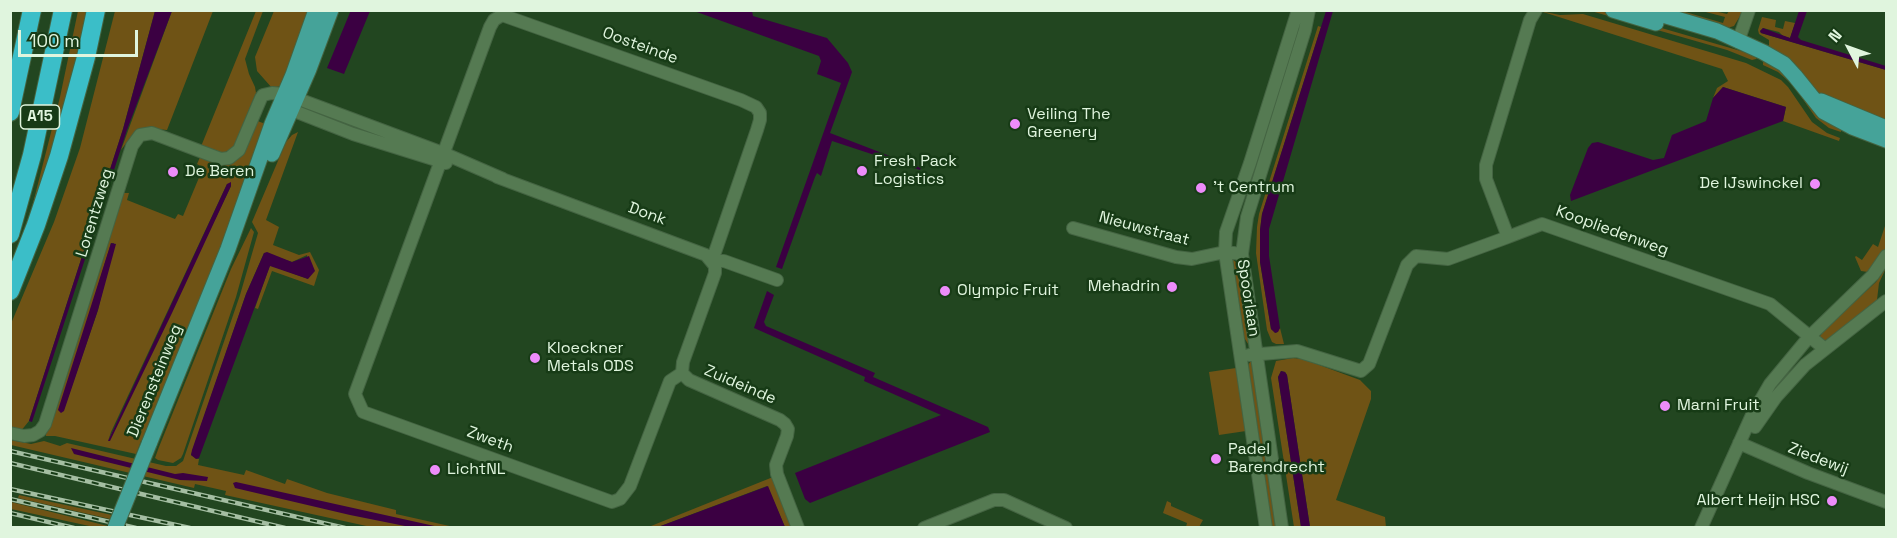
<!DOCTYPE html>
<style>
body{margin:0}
#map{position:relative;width:1897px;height:538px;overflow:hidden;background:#224620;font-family:"Space Grotesk",sans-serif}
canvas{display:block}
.frame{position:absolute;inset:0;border:12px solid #e0f5de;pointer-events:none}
.north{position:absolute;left:1819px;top:18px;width:60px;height:60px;-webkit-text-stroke:4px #173b16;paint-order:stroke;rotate:311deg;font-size:16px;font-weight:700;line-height:24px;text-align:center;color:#e0f5de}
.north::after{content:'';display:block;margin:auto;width:21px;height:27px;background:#e0f5de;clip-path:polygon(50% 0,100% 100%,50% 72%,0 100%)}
.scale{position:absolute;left:18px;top:30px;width:120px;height:27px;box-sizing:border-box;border:3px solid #e0f5de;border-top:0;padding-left:8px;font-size:18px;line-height:21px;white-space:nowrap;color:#e0f5de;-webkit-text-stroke:4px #173b16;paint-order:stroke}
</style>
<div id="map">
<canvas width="1897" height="538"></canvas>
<div class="frame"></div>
<div class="north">N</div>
<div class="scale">100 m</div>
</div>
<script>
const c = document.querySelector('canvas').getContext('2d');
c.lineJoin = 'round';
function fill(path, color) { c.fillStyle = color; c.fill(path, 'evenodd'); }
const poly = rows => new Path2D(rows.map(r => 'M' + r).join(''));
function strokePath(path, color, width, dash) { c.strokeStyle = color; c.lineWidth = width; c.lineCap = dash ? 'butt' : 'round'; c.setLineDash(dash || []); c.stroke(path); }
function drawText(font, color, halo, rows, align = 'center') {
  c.font = font + ' "Space Grotesk",sans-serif'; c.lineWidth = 5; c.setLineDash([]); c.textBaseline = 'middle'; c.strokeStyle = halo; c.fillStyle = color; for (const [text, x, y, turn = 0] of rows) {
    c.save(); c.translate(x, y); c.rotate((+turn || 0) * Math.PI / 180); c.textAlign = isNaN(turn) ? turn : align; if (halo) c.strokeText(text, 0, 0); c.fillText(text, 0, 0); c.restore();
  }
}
fill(poly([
 [78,11,88,11,62,124,30,215,60,97],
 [115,11,155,11,123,129,29,421,20,432,11,430,10,326,54,222,80,148],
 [172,11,213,11,167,130,157,129,134,133,121,150],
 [256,11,263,11,245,59,249,74,255,87,256,93,233,148,223,154,202,147,202,144],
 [274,11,308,11,281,86,272,88,257,71,255,57],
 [1540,11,1560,15,1583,14,1746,63,1781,80,1788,87,1812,122,1827,133,1840,138,1839,141,1783,121,1786,107,1723,87,1713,98,1717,88,1728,81,1722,69],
 [1591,11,1603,11,1758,56,1756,59,1752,60,1727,50],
 [1657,11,1682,11,1723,23,1725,17,1702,11,1714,11,1727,14,1729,11,1743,11,1734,26,1724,29],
 [1762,17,1776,20,1775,27,1783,29,1785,21,1795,23,1790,38,1783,36,1779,32,1763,28,1760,31,1761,33,1886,70,1886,124,1821,96,1769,47,1769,40,1759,34,1758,30],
 [1318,26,1321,27,1262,214,1260,230,1260,262,1271,329,1276,333,1280,328,1284,344,1276,344,1272,342,1267,330,1256,253,1257,227,1259,214],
 [1763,59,1782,70,1841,129,1841,132,1829,128,1816,118,1793,85,1778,72,1763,65],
 [255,120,268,125,266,132,146,438,141,441,136,454,55,436,46,436,45,431,123,193,129,193,127,200,175,219,178,214,183,216,203,168,197,164,201,155,225,163],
 [227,184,231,186,108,441,111,432],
 [111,243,114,243,98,310,64,409,84,332],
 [298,132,266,220,279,227,273,245,299,255,310,252,319,270,314,286,272,271,258,309,255,308,270,265,308,279,307,255,292,262,264,253,246,294,191,455,197,459,199,459,198,465,244,475,246,470,285,484,287,479,327,493,396,510,396,514,454,527,371,527,225,495,226,491,195,484,194,488,11,445,11,440,31,444,44,441,60,446,67,443,166,466,176,466,183,461,240,295,258,233,252,222,286,142,292,135],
 [1886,223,1886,247,1878,262,1868,272,1861,271,1855,257,1856,256,1862,260,1873,244,1878,247],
 [251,228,254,232,236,297,183,454,181,458,173,463,158,460,155,458,159,447,231,269],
 [1231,258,1238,264,1250,347,1243,336],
 [1886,268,1879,283,1877,300,1874,305,1825,343,1820,340,1820,336,1824,330,1876,282],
 [1293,358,1303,359,1360,380,1371,391,1371,399,1336,500,1385,517,1386,527,1310,527,1287,375,1285,372,1281,371,1278,377,1301,527,1294,527,1271,378,1276,361],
 [1250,362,1253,362,1279,527,1268,527,1246,369],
 [1236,368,1246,431,1219,435,1209,372],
 [773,477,793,527,785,527,767,486,658,527,646,528],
 [19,495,112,515,110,519,18,498],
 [1167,501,1171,503,1171,506,1203,520,1199,527,1186,527,1187,523,1163,513],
 [11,502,108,526,94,527,11,509]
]), '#6f5315');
fill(poly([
 [351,10,370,11,344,74,327,68],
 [155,11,172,11,127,130,32,422,29,421,123,129],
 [694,11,752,11,753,16,827,38,848,63,852,72,830,133,921,168,920,170,832,141,821,176,817,173,815,177,782,269,776,267,841,83,817,74,821,61,819,56],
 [1326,11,1333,11,1269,229,1269,256,1280,328,1278,332,1275,333,1271,329,1260,262,1260,230,1262,214],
 [1799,11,1807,11,1798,37,1801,40,1886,66,1886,70,1761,33,1760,31,1763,28,1790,38],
 [1723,87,1786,107,1783,121,1571,201,1570,195,1588,148,1592,143,1598,142,1653,160,1664,158,1672,135,1706,121,1713,98],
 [231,182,231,186,172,313,110,441,108,441,227,184],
 [111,243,116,244,98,310,64,411,61,413,58,410],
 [267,252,292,262,309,256,315,271,308,279,270,266,199,458,196,459,191,455,192,450,246,294,264,253],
 [767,291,774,295,764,322,766,326,875,373,873,377,988,427,990,432,810,503,805,499,795,473,941,415,864,381,865,377,754,328],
 [1281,371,1285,372,1287,375,1310,527,1301,527,1278,377],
 [71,448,175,474,183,473,208,477,207,481,180,480,74,454],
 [236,482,272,490,439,527,410,527,350,515,235,488,233,483],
 [768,486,785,527,658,527]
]), '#3b0042');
const minor = poly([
 [1536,10,1530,20,1486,165,1486,179,1508,237,1542,224,1770,304,1825,349],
 [1738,42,1749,10],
 [284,107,353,134,446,163],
 [497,177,706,255,715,266,715,273,683,362,682,373],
 [1073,228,1176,257,1192,259,1225,252,1242,254],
 [712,261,724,261,777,280],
 [1249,355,1297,351,1361,371,1369,364,1407,265,1416,256,1448,259,1508,237],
 [682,373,670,381,630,486,620,499,612,502,363,412,355,394,490,27,494,20,502,15,741,100,756,107,760,113,760,120,757,130,712,261],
 [682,373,689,380,780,420,785,424,788,429,787,436,776,465,777,474,798,528],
 [1755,427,1776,397,1805,365,1886,301],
 [10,433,24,436,33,435,40,431,45,424,132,146,140,135,152,133,221,159,229,158,239,150,261,98,263,95,272,93,285,94,443,153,503,179],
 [1739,443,1808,473,1886,502],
 [924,528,994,500,1004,500,1066,528],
 [1266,528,1225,252,1226,232,1250,163,1298,10],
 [1282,528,1242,254,1247,217,1305,30,1309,10],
 [1701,528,1752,415,1770,384,1809,337,1873,275,1886,256]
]);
const major = poly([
 [1613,10,1656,23],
 [1646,10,1717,31,1763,52,1784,64,1795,76,1824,112,1852,127,1886,140],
 [1821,101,1886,128],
 [272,154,309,69,331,10],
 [149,444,228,249,272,124,293,75,316,10]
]);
const highway = poly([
 [10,112,32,10],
 [10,234,32,155,63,10],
 [10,291,36,225,59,156,86,57,96,10]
]);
strokePath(minor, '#446442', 14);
strokePath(major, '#446442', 17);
strokePath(highway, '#446442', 20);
strokePath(minor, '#557a52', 12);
strokePath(major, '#45a399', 15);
strokePath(highway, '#3bbec8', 18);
const rail = poly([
 [10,451,345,528],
 [10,463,285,528],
 [10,489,190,528],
 [10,499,136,528],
 [10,513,74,528]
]);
strokePath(rail, '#a4bea2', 4.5);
strokePath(rail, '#173b16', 2, [7]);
const majorBridge = poly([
 [115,528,149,444]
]);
strokePath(majorBridge, '#446442', 17, []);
strokePath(majorBridge, '#45a399', 15);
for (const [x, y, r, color] of [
 [1015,124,6,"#ed8cfa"],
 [862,171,6,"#ed8cfa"],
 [173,172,6,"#ed8cfa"],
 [1815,184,6,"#ed8cfa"],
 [1201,188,6,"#ed8cfa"],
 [1172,287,6,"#ed8cfa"],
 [945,291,6,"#ed8cfa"],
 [535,358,6,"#ed8cfa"],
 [1665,406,6,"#ed8cfa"],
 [1216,459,6,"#ed8cfa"],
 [435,470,6,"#ed8cfa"],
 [1832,501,6,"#ed8cfa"]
]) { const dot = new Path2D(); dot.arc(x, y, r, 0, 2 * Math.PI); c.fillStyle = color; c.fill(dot); strokePath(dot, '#173b16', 2); }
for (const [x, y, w] of [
 [40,117,39]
]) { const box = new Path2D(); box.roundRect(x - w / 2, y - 12, w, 24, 4.5); c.fillStyle = '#173b16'; c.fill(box); strokePath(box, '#e0f5de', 1.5); }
drawText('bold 15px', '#e0f5de', null, [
 ["A15",40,117]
]);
drawText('16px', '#e0f5de', '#173b16', [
 ["Oosteinde",640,46,20],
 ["Lorentzweg",95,213,-73],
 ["Donk",647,214,20],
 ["Nieuwstraat",1144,229,15],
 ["Koopliedenweg",1612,231,20],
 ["Spoorlaan",1248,298,81],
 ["Dierensteinweg",155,381,-68],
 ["Zuideinde",740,385,23],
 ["Zweth",490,440,20],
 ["Ziedewij",1818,459,21]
]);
drawText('16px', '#e0f5de', '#173b16', [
 ["Veiling The",1027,115],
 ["Greenery",1027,133],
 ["Fresh Pack",874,162],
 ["Logistics",874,180],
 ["De Beren",185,172],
 ["De IJswinckel",1803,184,"right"],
 ["'t Centrum",1213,188],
 ["Mehadrin",1160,287,"right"],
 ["Olympic Fruit",957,291],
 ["Kloeckner",547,349],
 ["Metals ODS",547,367],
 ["Marni Fruit",1677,406],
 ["Padel",1228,450],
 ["Barendrecht",1228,468],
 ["LichtNL",447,470],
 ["Albert Heijn HSC",1820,501,"right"]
], 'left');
</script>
